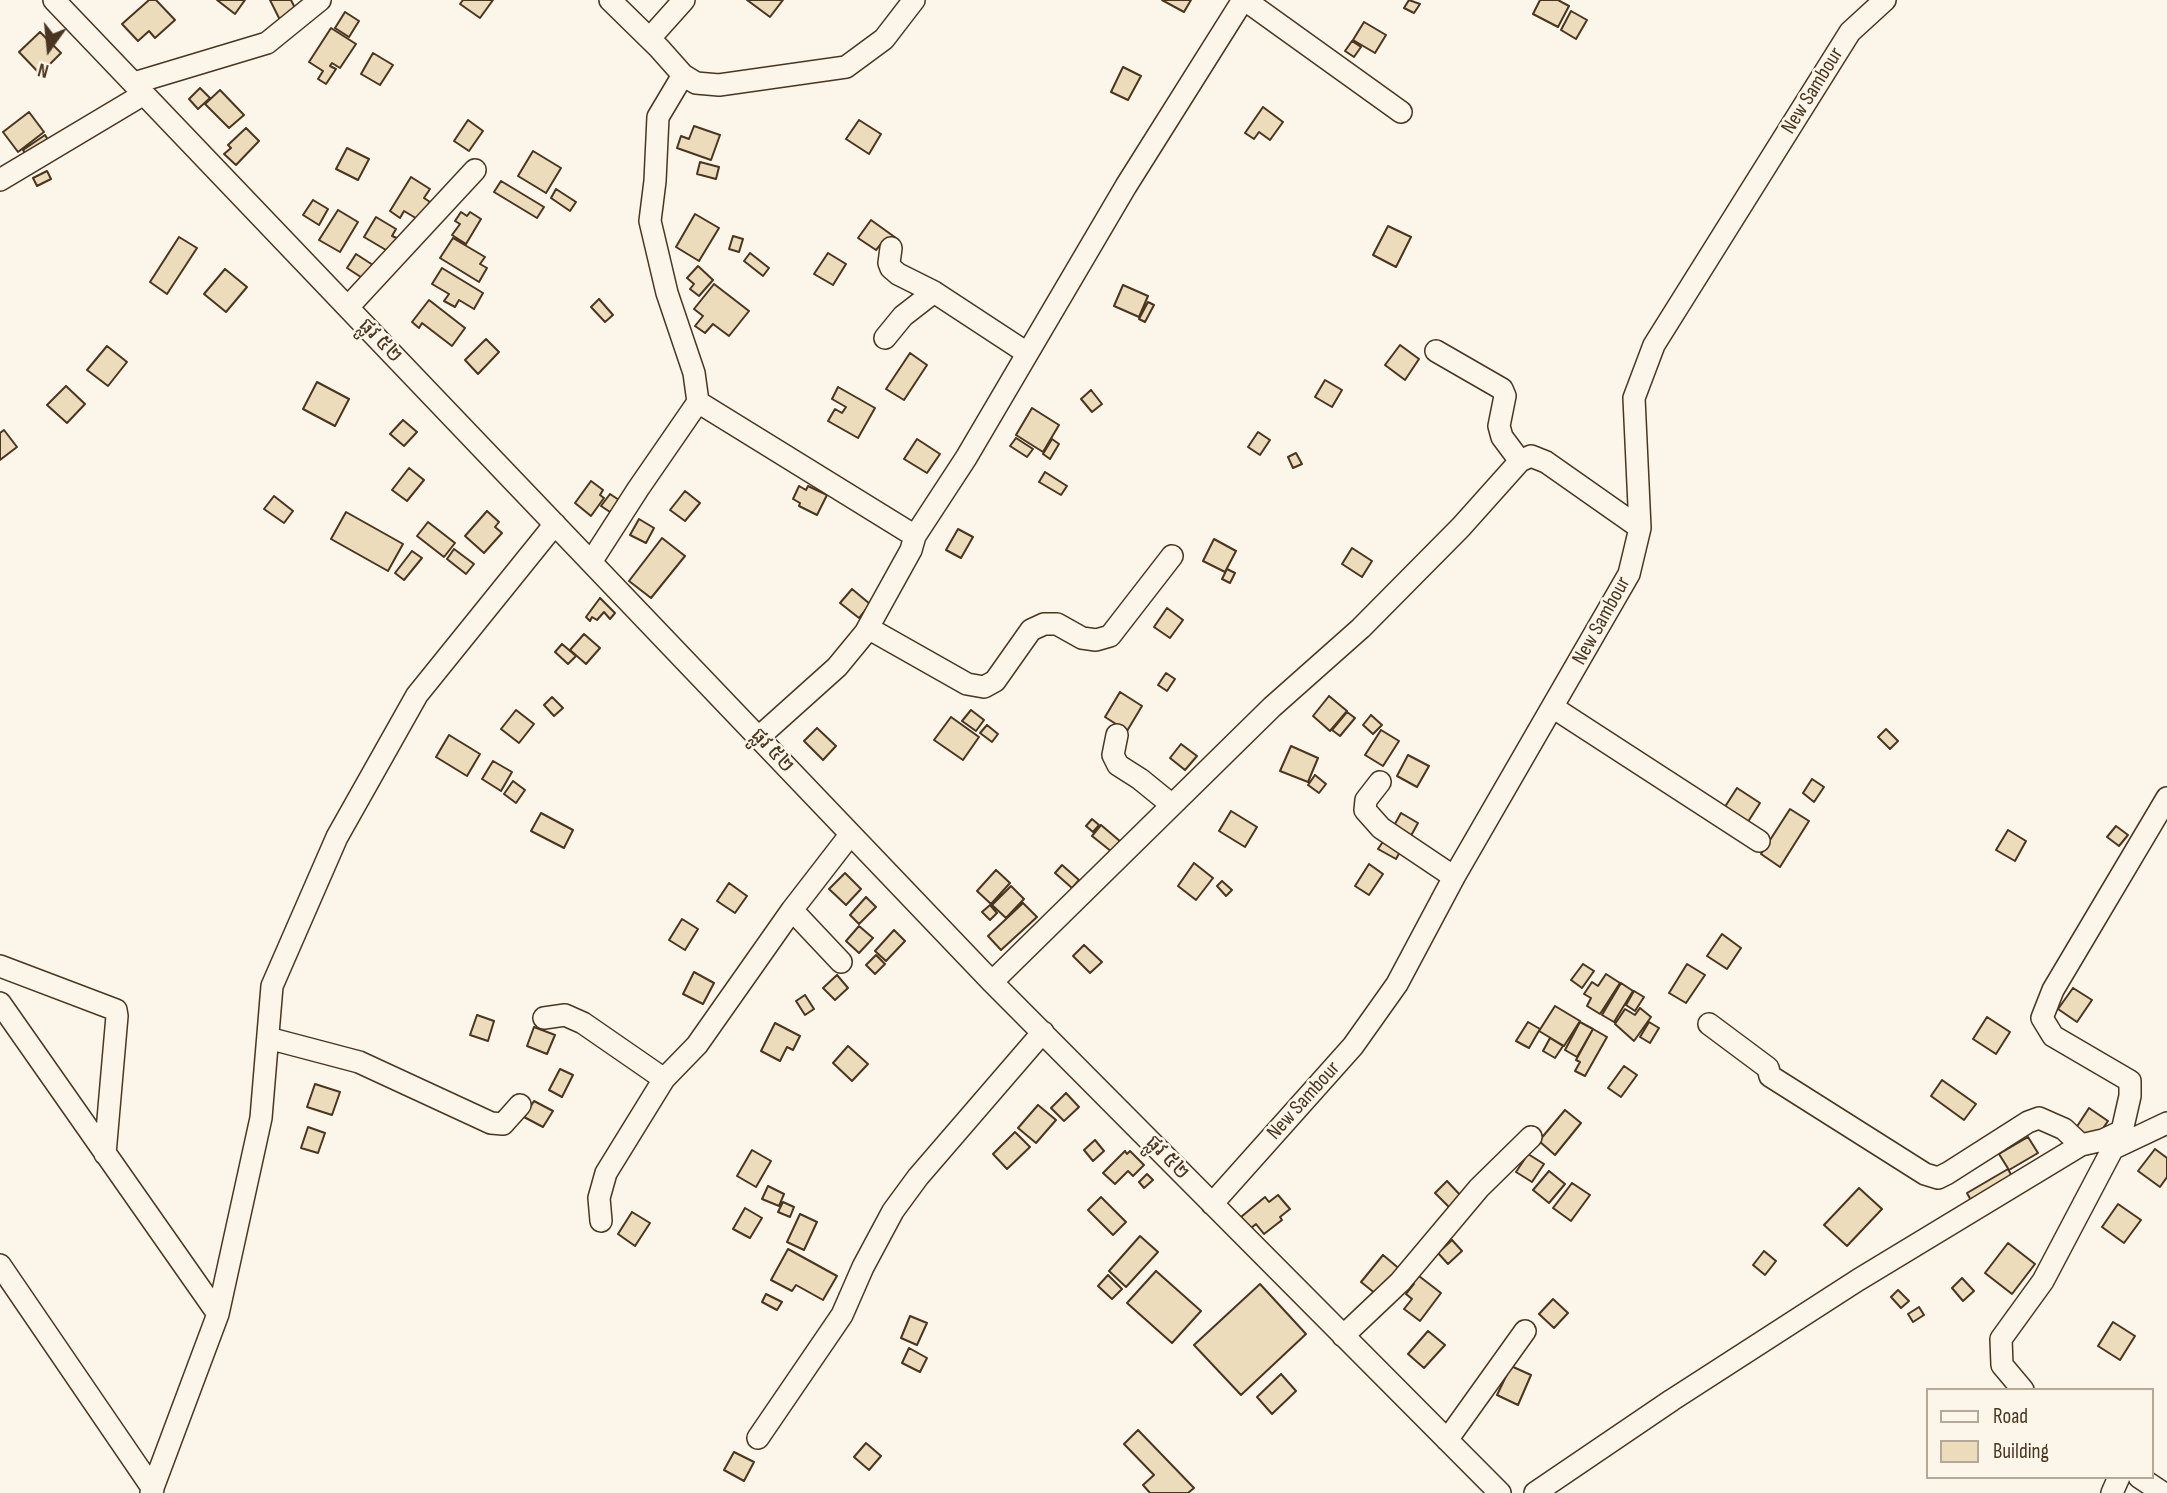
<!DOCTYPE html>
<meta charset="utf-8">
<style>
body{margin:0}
#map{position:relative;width:2167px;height:1493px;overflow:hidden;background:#fbf6e9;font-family:"Sofia Sans Condensed",sans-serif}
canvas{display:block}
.legend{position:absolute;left:1926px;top:1388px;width:228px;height:91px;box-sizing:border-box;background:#fbf6e9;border:2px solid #b4a999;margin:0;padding:9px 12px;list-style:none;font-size:21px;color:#4a3520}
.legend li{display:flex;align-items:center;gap:14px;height:35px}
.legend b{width:35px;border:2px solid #b4a999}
.north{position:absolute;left:14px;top:14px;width:70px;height:70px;-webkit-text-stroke:5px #fbf6e9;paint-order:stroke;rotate:195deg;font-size:19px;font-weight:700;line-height:28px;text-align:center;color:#4a3520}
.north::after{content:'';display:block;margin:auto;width:24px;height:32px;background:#4a3520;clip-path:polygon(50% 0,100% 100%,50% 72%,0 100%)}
</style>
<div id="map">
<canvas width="2167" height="1493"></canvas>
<ul class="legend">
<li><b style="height:9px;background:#fbf6e9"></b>Road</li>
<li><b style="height:19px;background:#ecdcbc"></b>Building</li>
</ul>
<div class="north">N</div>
</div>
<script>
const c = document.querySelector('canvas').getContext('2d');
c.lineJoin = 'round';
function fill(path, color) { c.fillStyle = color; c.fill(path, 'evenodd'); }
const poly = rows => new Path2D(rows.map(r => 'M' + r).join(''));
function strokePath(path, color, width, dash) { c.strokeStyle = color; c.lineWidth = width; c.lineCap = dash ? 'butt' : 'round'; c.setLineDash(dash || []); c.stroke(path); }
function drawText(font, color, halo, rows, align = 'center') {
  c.font = font + ' "Sofia Sans Condensed","Noto Sans Khmer",sans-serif'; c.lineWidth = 5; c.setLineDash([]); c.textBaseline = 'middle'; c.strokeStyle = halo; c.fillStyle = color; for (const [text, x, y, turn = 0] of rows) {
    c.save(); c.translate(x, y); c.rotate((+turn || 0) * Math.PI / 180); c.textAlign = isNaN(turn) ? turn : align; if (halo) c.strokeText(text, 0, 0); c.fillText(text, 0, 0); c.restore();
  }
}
const building = poly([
 [149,0,156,0,175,20,155,38,149,31,138,41,122,24,149,0],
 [217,0,245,0,235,14,217,0],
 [270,0,291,0,299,16,282,24,270,0],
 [463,0,493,0,480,18,460,4,463,0],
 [747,0,783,0,770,17,747,0],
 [1162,0,1191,0,1184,12,1162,0],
 [1409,0,1420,4,1414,13,1404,8,1409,0],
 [1540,0,1558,0,1569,6,1558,27,1533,14,1540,0],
 [1571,11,1587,20,1576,39,1561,30,1571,11],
 [345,12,359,21,349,37,335,28,345,12],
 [1364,22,1386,35,1375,53,1353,40,1364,22],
 [331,28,356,44,340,68,332,63,330,66,336,69,326,84,318,79,323,71,309,62,331,28],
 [40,32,61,53,40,74,19,52,40,32],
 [1352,41,1361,47,1354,57,1345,51,1352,41],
 [373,53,393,65,380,85,361,74,373,53],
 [1123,67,1141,76,1128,100,1111,92,1123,67],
 [200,88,210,98,198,109,189,99,200,88],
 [220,90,244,115,229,128,205,104,220,90],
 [1263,107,1283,122,1270,140,1259,132,1254,139,1245,133,1263,107],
 [29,112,44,132,18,152,3,132,29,112],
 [468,120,483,131,469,151,454,141,468,120],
 [859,120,881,134,869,154,846,139,859,120],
 [694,126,720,135,711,160,677,148,681,136,689,139,694,126],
 [246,128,259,141,236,165,224,154,231,148,228,145,246,128],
 [45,135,50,143,28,158,23,150,45,135],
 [347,148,369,159,358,180,336,169,347,148],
 [533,151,561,168,546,193,518,176,533,151],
 [700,162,719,167,716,179,697,174,700,162],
 [47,171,51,179,37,186,33,178,47,171],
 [411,177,430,189,424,198,430,202,419,220,404,211,400,218,390,211,411,177],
 [501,181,544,207,537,218,494,192,501,181],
 [556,189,576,202,570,211,551,198,556,189],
 [313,200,328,209,319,225,303,215,313,200],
 [338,210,358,222,340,252,319,240,338,210],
 [461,212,467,216,470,212,481,219,466,244,452,235,460,224,455,221,461,212],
 [695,214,719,228,699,261,676,247,695,214],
 [376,217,396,229,392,236,399,239,391,253,364,237,376,217],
 [871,220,896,238,889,249,881,244,876,250,858,238,871,220],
 [1388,226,1411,237,1396,267,1373,255,1388,226],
 [733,236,743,239,739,252,729,249,733,236],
 [179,237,197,248,167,294,150,282,179,237],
 [453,238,485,257,480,264,487,268,479,282,440,258,453,238],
 [750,253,769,268,763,276,744,261,750,253],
 [828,253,846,264,833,285,814,274,828,253],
 [356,254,376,267,367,281,347,268,356,254],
 [698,266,713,280,699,296,690,289,694,284,687,278,698,266],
 [442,268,483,293,474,309,459,300,455,307,444,301,449,294,432,284,442,268],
 [225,269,247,287,226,312,204,294,225,269],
 [714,284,749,311,729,336,713,324,705,333,695,326,703,316,694,309,714,284],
 [1123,285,1148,296,1139,317,1114,306,1123,285],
 [599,299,613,315,605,322,591,307,599,299],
 [429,300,465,328,452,346,422,323,419,328,412,322,429,300],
 [1148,302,1154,305,1145,322,1139,319,1148,302],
 [486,339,499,352,478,374,465,360,486,339],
 [1400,345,1419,359,1405,380,1385,365,1400,345],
 [107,346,127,362,108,386,87,370,107,346],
 [910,353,927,365,904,400,886,389,910,353],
 [1325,380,1342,390,1332,407,1315,397,1325,380],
 [317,382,349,399,335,426,303,409,317,382],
 [66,386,85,404,67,423,47,405,66,386],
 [838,387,875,408,858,438,828,421,835,409,842,413,846,407,832,399,838,387],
 [1091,390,1102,404,1092,412,1081,399,1091,390],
 [1032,408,1059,425,1043,452,1016,435,1032,408],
 [403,420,417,432,404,446,390,434,403,420],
 [4,430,17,447,0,460,0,433,4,430],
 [1258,432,1270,440,1260,455,1248,447,1258,432],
 [1016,438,1033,449,1027,457,1010,446,1016,438],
 [917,439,940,454,927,473,904,459,917,439],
 [1052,439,1059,444,1050,459,1043,454,1052,439],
 [1296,453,1302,464,1293,468,1288,457,1296,453],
 [409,468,424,480,407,501,392,490,409,468],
 [1045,472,1067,486,1061,495,1039,482,1045,472],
 [591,481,603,490,600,495,604,498,591,516,575,503,591,481],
 [799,486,806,490,808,486,827,495,817,515,799,506,800,503,793,499,799,486],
 [685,491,700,503,685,521,670,510,685,491],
 [610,494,622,502,613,514,601,506,610,494],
 [274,496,293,511,284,523,264,509,274,496],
 [487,511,499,522,495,527,502,533,484,553,465,536,487,511],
 [346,512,403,544,388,571,331,539,346,512],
 [639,519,654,528,646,543,630,535,639,519],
 [428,522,455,543,444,557,417,536,428,522],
 [958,529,973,537,961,558,946,550,958,529],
 [662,538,685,556,651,598,629,581,662,538],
 [1214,539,1236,551,1225,572,1203,561,1214,539],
 [1352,548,1372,561,1362,577,1342,564,1352,548],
 [454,549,474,564,466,574,447,559,454,549],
 [412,551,422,558,404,580,395,573,412,551],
 [1227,569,1235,573,1230,583,1222,579,1227,569],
 [852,589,870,604,859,618,840,603,852,589],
 [600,598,615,613,610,619,604,612,597,620,592,617,590,621,586,617,600,598],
 [1167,608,1183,620,1170,638,1154,627,1167,608],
 [584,634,600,648,586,664,570,650,584,634],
 [562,644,576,656,568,664,555,652,562,644],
 [1166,673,1175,679,1167,691,1158,685,1166,673],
 [1120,692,1142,706,1127,731,1105,717,1120,692],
 [1329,696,1347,711,1330,731,1313,716,1329,696],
 [552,697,563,708,554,716,544,705,552,697],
 [516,710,534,724,519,743,501,729,516,710],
 [971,710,984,720,976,731,962,721,971,710],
 [1347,712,1355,718,1340,736,1332,730,1347,712],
 [1371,715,1382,725,1373,734,1363,725,1371,715],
 [951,717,979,737,963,760,934,740,951,717],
 [987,725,998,734,992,742,980,733,987,725],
 [817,728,836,746,823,760,804,741,817,728],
 [1886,729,1898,741,1890,749,1878,737,1886,729],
 [1381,730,1399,741,1383,766,1365,755,1381,730],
 [449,735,480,754,467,776,436,757,449,735],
 [1181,744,1197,756,1185,770,1170,758,1181,744],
 [1291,746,1318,758,1308,782,1280,771,1291,746],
 [1408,755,1429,766,1417,787,1397,776,1408,755],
 [493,761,512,772,501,791,482,779,493,761],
 [1315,775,1326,784,1319,793,1308,785,1315,775],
 [1812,779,1824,787,1814,802,1803,793,1812,779],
 [513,781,525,790,516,803,504,794,513,781],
 [1737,788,1760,803,1744,828,1721,813,1737,788],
 [1790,809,1809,821,1780,867,1761,854,1790,809],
 [1231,811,1257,827,1245,847,1219,831,1231,811],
 [541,813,573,830,564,848,531,831,541,813],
 [1401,813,1418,823,1407,843,1390,833,1401,813],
 [1092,819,1099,825,1093,832,1086,826,1092,819],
 [1101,825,1121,842,1112,852,1092,836,1101,825],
 [2116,826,2128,835,2119,846,2107,837,2116,826],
 [2008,830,2026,841,2015,861,1996,850,2008,830],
 [1384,840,1401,850,1396,859,1378,849,1384,840],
 [1194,863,1213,878,1196,900,1178,886,1194,863],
 [1369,864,1383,874,1369,895,1355,886,1369,864],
 [1062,865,1079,880,1072,888,1055,873,1062,865],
 [996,870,1010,883,991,904,977,891,996,870],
 [845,873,861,889,846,905,829,889,845,873],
 [1222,881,1232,890,1226,896,1217,886,1222,881],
 [729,883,747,896,735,913,717,901,729,883],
 [1011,886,1024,899,1006,918,992,905,1011,886],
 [866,897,876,907,859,924,850,915,866,897],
 [1023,903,1037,917,1001,950,988,936,1023,903],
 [990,905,997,913,990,920,982,912,990,905],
 [682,919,698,929,685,950,669,940,682,919],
 [859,926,873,938,859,953,846,941,859,926],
 [894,930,905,941,886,961,875,951,894,930],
 [1722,934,1741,948,1727,969,1707,956,1722,934],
 [1084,945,1102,962,1090,973,1073,956,1084,945],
 [876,955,885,964,875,974,866,965,876,955],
 [1583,964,1594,971,1582,988,1571,980,1583,964],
 [1687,964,1705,975,1686,1003,1669,993,1687,964],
 [694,972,714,983,703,1004,683,994,694,972],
 [1606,974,1620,983,1600,1014,1587,1006,1591,998,1584,994,1592,982,1598,986,1606,974],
 [837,975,848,988,835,1000,823,988,837,975],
 [1621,983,1633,991,1614,1022,1602,1015,1621,983],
 [2073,988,2092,1000,2077,1022,2058,1009,2073,988],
 [1634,991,1644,997,1635,1011,1626,1005,1634,991],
 [805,995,814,1009,805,1015,796,1001,805,995],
 [1555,1006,1580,1021,1564,1046,1539,1031,1555,1006],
 [1640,1008,1651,1017,1634,1041,1615,1024,1625,1009,1635,1015,1640,1008],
 [477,1015,494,1021,488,1041,470,1035,477,1015],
 [1987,1017,2010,1032,1996,1054,1973,1039,1987,1017],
 [1528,1022,1540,1029,1529,1048,1516,1041,1528,1022],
 [1580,1022,1593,1029,1577,1057,1565,1050,1580,1022],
 [1649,1022,1659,1028,1650,1043,1640,1037,1649,1022],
 [775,1023,800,1036,793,1050,787,1047,780,1061,761,1051,775,1023],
 [534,1027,555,1035,547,1054,527,1046,534,1027],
 [1593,1029,1607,1037,1585,1076,1575,1071,1580,1062,1576,1060,1593,1029],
 [1550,1038,1563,1046,1555,1058,1543,1051,1550,1038],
 [848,1046,868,1064,852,1081,833,1063,848,1046],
 [1624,1066,1637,1075,1621,1097,1608,1088,1624,1066],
 [560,1069,573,1075,562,1097,549,1090,560,1069],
 [1942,1080,1976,1104,1964,1120,1931,1096,1942,1080],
 [315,1084,340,1092,332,1115,307,1107,315,1084],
 [1066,1093,1079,1107,1064,1121,1051,1108,1066,1093],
 [534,1101,553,1111,543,1127,524,1117,534,1101],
 [1038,1105,1056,1120,1036,1143,1018,1128,1038,1105],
 [2089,1108,2108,1121,2095,1140,2076,1128,2089,1108],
 [1565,1110,1581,1123,1555,1155,1539,1141,1565,1110],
 [308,1127,325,1133,318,1153,301,1148,308,1127],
 [1015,1132,1030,1147,1007,1169,993,1154,1015,1132],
 [2028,1137,2038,1153,2009,1170,1999,1154,2028,1137],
 [1095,1140,1104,1151,1093,1161,1084,1150,1095,1140],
 [2155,1149,2167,1158,2167,1177,2160,1187,2138,1171,2155,1149],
 [752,1150,771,1161,756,1187,737,1176,752,1150],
 [1125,1151,1127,1154,1130,1151,1144,1165,1133,1176,1128,1171,1115,1184,1103,1173,1125,1151],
 [1528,1154,1544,1164,1532,1182,1516,1172,1528,1154],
 [2008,1169,2015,1182,1974,1206,1967,1193,2008,1169],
 [1549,1171,1565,1184,1549,1203,1533,1190,1549,1171],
 [1147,1174,1153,1180,1144,1188,1139,1182,1147,1174],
 [1447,1181,1462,1197,1450,1208,1435,1193,1447,1181],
 [1572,1183,1590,1195,1571,1221,1553,1208,1572,1183],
 [768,1186,784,1194,779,1206,762,1199,768,1186],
 [1859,1188,1882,1209,1847,1246,1824,1225,1859,1188],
 [1278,1195,1290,1209,1280,1217,1282,1220,1264,1234,1256,1224,1250,1229,1241,1217,1265,1197,1269,1202,1278,1195],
 [1101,1197,1126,1222,1113,1235,1088,1210,1101,1197],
 [783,1202,794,1207,790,1217,778,1212,783,1202],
 [2118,1204,2141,1220,2124,1243,2102,1227,2118,1204],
 [745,1208,762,1218,750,1238,733,1229,745,1208],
 [632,1212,650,1223,635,1246,618,1234,632,1212],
 [800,1214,817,1222,804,1250,787,1242,800,1214],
 [1140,1236,1158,1252,1126,1287,1109,1271,1140,1236],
 [1452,1240,1462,1251,1448,1264,1438,1253,1452,1240],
 [2008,1243,2035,1264,2012,1294,1985,1273,2008,1243],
 [788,1249,837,1276,823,1300,796,1285,792,1291,771,1280,788,1249],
 [1764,1251,1776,1261,1765,1275,1753,1265,1764,1251],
 [1383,1255,1402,1271,1381,1298,1361,1282,1383,1255],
 [1156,1271,1201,1311,1172,1343,1127,1303,1156,1271],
 [1415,1273,1441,1293,1420,1321,1404,1309,1412,1299,1406,1294,1414,1284,1409,1281,1415,1273],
 [1108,1275,1122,1289,1112,1299,1098,1286,1108,1275],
 [1962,1278,1974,1291,1963,1301,1952,1288,1962,1278],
 [1260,1284,1306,1334,1241,1395,1194,1345,1260,1284],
 [1898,1290,1909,1301,1901,1308,1891,1297,1898,1290],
 [766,1294,782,1302,777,1310,762,1302,766,1294],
 [1553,1299,1568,1313,1554,1328,1539,1314,1553,1299],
 [1919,1307,1924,1315,1913,1322,1908,1314,1919,1307],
 [910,1316,927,1323,917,1345,901,1338,910,1316],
 [2113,1322,2135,1336,2120,1360,2098,1346,2113,1322],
 [1428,1331,1445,1345,1424,1368,1408,1354,1428,1331],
 [909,1348,927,1358,920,1372,902,1363,909,1348],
 [1511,1366,1531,1375,1518,1405,1497,1395,1511,1366],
 [1281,1374,1296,1391,1272,1414,1257,1397,1281,1374],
 [1138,1430,1194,1488,1188,1493,1150,1493,1143,1485,1154,1475,1124,1444,1138,1430],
 [866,1443,881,1456,869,1470,854,1457,866,1443],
 [734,1452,754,1462,744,1481,724,1470,734,1452]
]);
fill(building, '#ecdcbc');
strokePath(building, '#4a3520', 2);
const minor = poly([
 [54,0,992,982,1500,1493],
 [610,0,659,48,683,75,696,83,719,85,846,67,884,39,914,0],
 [1245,0,1401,112],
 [650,38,684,0],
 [134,83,267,43,320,0],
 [0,180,144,94],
 [891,248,889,263,891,268,898,274,934,292,1027,353],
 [348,307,475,170],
 [885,338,903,316,934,292],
 [1436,351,1502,389,1505,396,1499,426,1502,437,1520,461],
 [698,402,915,536],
 [591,562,638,489,698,402,694,373,667,293,650,221,655,181,658,117,683,75],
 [868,628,967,684,984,687,995,681,1031,630,1044,624,1057,624,1082,638,1096,640,1110,636,1172,556],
 [1554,708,1759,841],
 [1117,735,1113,755,1118,765,1140,779,1172,805],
 [759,737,837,667,865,633,911,550,915,536,966,458,1126,186,1243,0],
 [1380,782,1366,800,1365,810,1381,828,1454,877],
 [792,910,841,962],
 [0,966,116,1010,117,1016,105,1154],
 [992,982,1272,707,1361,628,1461,527,1520,461,1531,456,1546,462,1640,528],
 [0,1003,218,1314],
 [544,1018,565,1015,583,1023,664,1079],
 [1709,1024,1768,1068,1770,1076,1925,1174,1938,1178,1948,1173,2028,1122,2039,1118,2064,1129,2081,1145],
 [268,1038,359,1062,491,1123,503,1124,520,1105],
 [2112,1149,2167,1123],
 [1212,1204,1353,1046,1397,984,1454,877,1629,574,1640,528,1634,398,1654,345,1850,32,1885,0],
 [601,1221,599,1198,606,1173,664,1079,697,1045,792,910,850,835],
 [0,1265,153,1489],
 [1343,1336,1400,1282,1479,1188,1531,1137],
 [2023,1390,2002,1365,2001,1339,2043,1281,2122,1131,2130,1096,2130,1081,2053,1036,2042,1018,2053,990,2167,798],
 [758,1438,842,1315,863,1267,893,1211,918,1177,1043,1032],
 [1447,1440,1525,1331],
 [2139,1477,2163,1493],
 [151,1493,218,1314,261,1118,272,986,337,837,417,695,555,524],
 [1535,1493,1672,1400,1858,1280,2081,1145,2103,1140,2122,1131],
 [2112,1493,2119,1477]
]);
strokePath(minor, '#4a3520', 24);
strokePath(minor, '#fbf6e9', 21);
drawText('21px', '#4a3520', '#fbf6e9', [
 ["New Sambour",1813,91,-58],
 ["ផ្លូវ ៥២",380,341,46],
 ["New Sambour",1602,621,-61],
 ["ផ្លូវ ៥២",772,751,47],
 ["New Sambour",1304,1101,-48],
 ["ផ្លូវ ៥២",1167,1158,46]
]);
</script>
